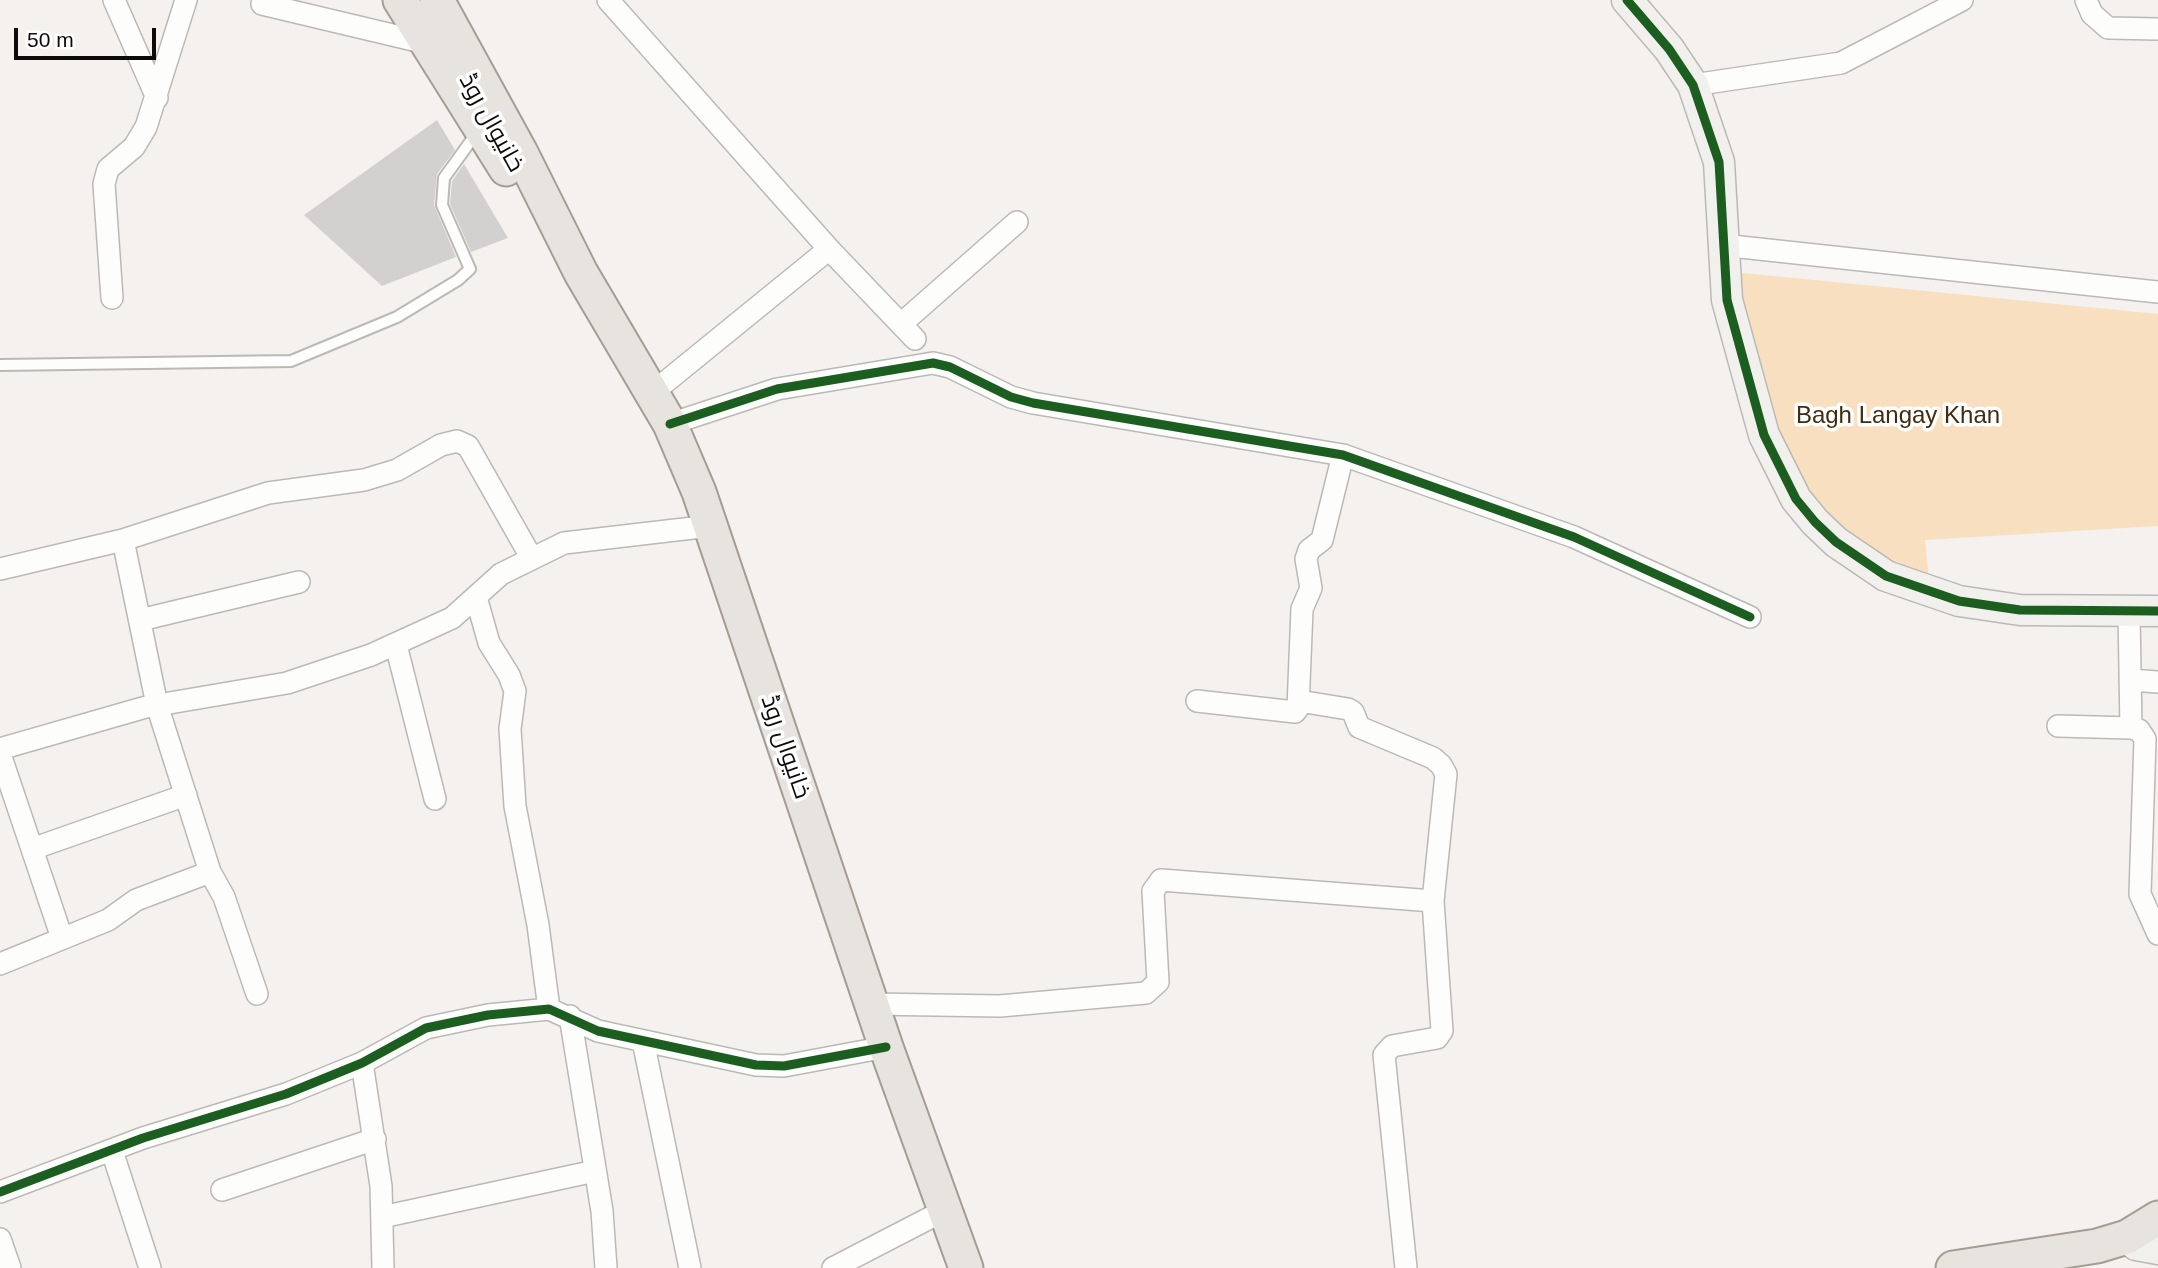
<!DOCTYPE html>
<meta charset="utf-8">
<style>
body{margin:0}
#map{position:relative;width:2158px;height:1268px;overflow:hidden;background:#f4f1ee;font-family:Helvetica,sans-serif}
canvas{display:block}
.scale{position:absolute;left:14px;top:28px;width:142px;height:32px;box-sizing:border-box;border:4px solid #0d0b09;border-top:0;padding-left:9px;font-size:21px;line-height:24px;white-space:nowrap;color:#0d0b09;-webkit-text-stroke:5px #fff;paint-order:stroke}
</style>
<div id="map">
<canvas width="2158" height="1268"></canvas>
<div class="scale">50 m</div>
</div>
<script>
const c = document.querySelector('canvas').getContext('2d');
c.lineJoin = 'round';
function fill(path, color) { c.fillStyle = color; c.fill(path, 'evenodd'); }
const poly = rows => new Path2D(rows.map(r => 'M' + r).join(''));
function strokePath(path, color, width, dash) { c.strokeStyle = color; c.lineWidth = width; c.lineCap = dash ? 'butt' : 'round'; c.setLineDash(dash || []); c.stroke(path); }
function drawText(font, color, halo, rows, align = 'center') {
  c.font = font + ' Helvetica,Cairo,sans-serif'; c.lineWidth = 7; c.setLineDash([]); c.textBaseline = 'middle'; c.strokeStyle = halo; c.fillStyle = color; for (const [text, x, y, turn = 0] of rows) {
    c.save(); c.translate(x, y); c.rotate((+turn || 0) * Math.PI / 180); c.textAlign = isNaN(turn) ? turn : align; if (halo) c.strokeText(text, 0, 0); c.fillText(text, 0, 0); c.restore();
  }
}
fill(poly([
 [1723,271,2158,314,2158,526,1925,540,1930,591,1796,499]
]), '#f7dfc0');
fill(poly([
 [437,120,455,150,437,174,434,205,456,257,382,286,304,215],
 [464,164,508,238,471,252,450,204,452,181]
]), '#d3d1cf');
const lane = poly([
 [0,365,291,361,397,317,458,280,470,269,442,205,444,178,478,131]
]);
const street = poly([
 [114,0,157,98],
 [608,0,829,249,915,339],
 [2086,0,2092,14,2108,28,2158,29],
 [262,4,426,43],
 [1693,85,1841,63,1962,0],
 [1722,245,2158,292],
 [112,298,104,184,108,169,134,147,146,127,186,0],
 [901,324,1017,222],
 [652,393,829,249],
 [670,424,777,389,933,363,950,367,1011,397,1033,403,1343,455,1574,537,1750,617],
 [123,540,157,705,210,872,224,897,257,994],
 [0,569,123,540,268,493,364,480,397,470,441,445,457,441,468,446,531,557],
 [476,597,489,643,509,675,515,691,510,729,515,806,538,925,549,1009],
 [2129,612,2131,728],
 [140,620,299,582],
 [396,645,435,799],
 [2130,680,2158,682],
 [1197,701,1295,712,1298,708,1302,609,1311,588,1306,559,1309,550,1322,540,1343,455],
 [1299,701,1348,709,1353,712,1359,727,1433,758,1441,765,1446,774,1433,901,1442,1031,1437,1038,1392,1046,1384,1055,1406,1268],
 [2058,726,2131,728,2139,730,2145,739,2140,894,2158,934],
 [0,749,146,707,287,683,371,655,452,618,501,574,564,543,710,526],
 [0,754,62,938],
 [32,849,186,795],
 [0,964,108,920,136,900,210,872],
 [871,1004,1000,1006,1146,993,1158,982,1153,891,1161,880,1433,901],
 [570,1016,602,1211,606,1268],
 [643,1041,690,1268],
 [362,1063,381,1186,383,1268],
 [112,1151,150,1268],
 [222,1190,375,1139],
 [0,1192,143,1138,286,1094,362,1063,426,1028,488,1015,549,1009,598,1031,756,1065,784,1066,886,1047],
 [382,1217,595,1171],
 [0,1239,10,1268],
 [833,1268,947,1209]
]);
const secondary = poly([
 [1627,0,1669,49,1693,85,1719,162,1727,300,1764,435,1796,499,1815,522,1836,542,1886,576,1959,601,2020,610,2158,611],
 [2127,1237,2136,1245,2158,1249]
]);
const primary = poly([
 [400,0,506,169],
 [437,0,521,153,581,273,670,424,699,492,886,1047,966,1268],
 [1953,1268,2097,1246,2127,1237,2158,1218]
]);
strokePath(lane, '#bbb9b6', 14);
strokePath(street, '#bbb9b6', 24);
strokePath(secondary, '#bbb9b6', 33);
strokePath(primary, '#a59d94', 37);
strokePath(lane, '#fdfdfc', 10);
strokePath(street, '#fdfdfc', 21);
strokePath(secondary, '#f2f0ed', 30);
strokePath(primary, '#e7e3de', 33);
strokePath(poly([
 [1627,0,1669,49,1693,85,1719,162,1727,300,1764,435,1796,499,1815,522,1836,542,1886,576,1959,601,2020,610,2158,611],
 [670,424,777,389,933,363,950,367,1011,397,1033,403,1343,455,1574,537,1750,617],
 [0,1192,143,1138,286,1094,362,1063,426,1028,488,1015,549,1009,598,1031,756,1065,784,1066,886,1047]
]), '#1b5e20', 9);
drawText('24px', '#0d0b09', '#fff', [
 ["خانیوال روڈ",491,123,61],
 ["خانیوال روڈ",785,747,71]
]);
drawText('24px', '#402c0f', '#fff', [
 ["Bagh Langay Khan",1898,416]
]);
</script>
